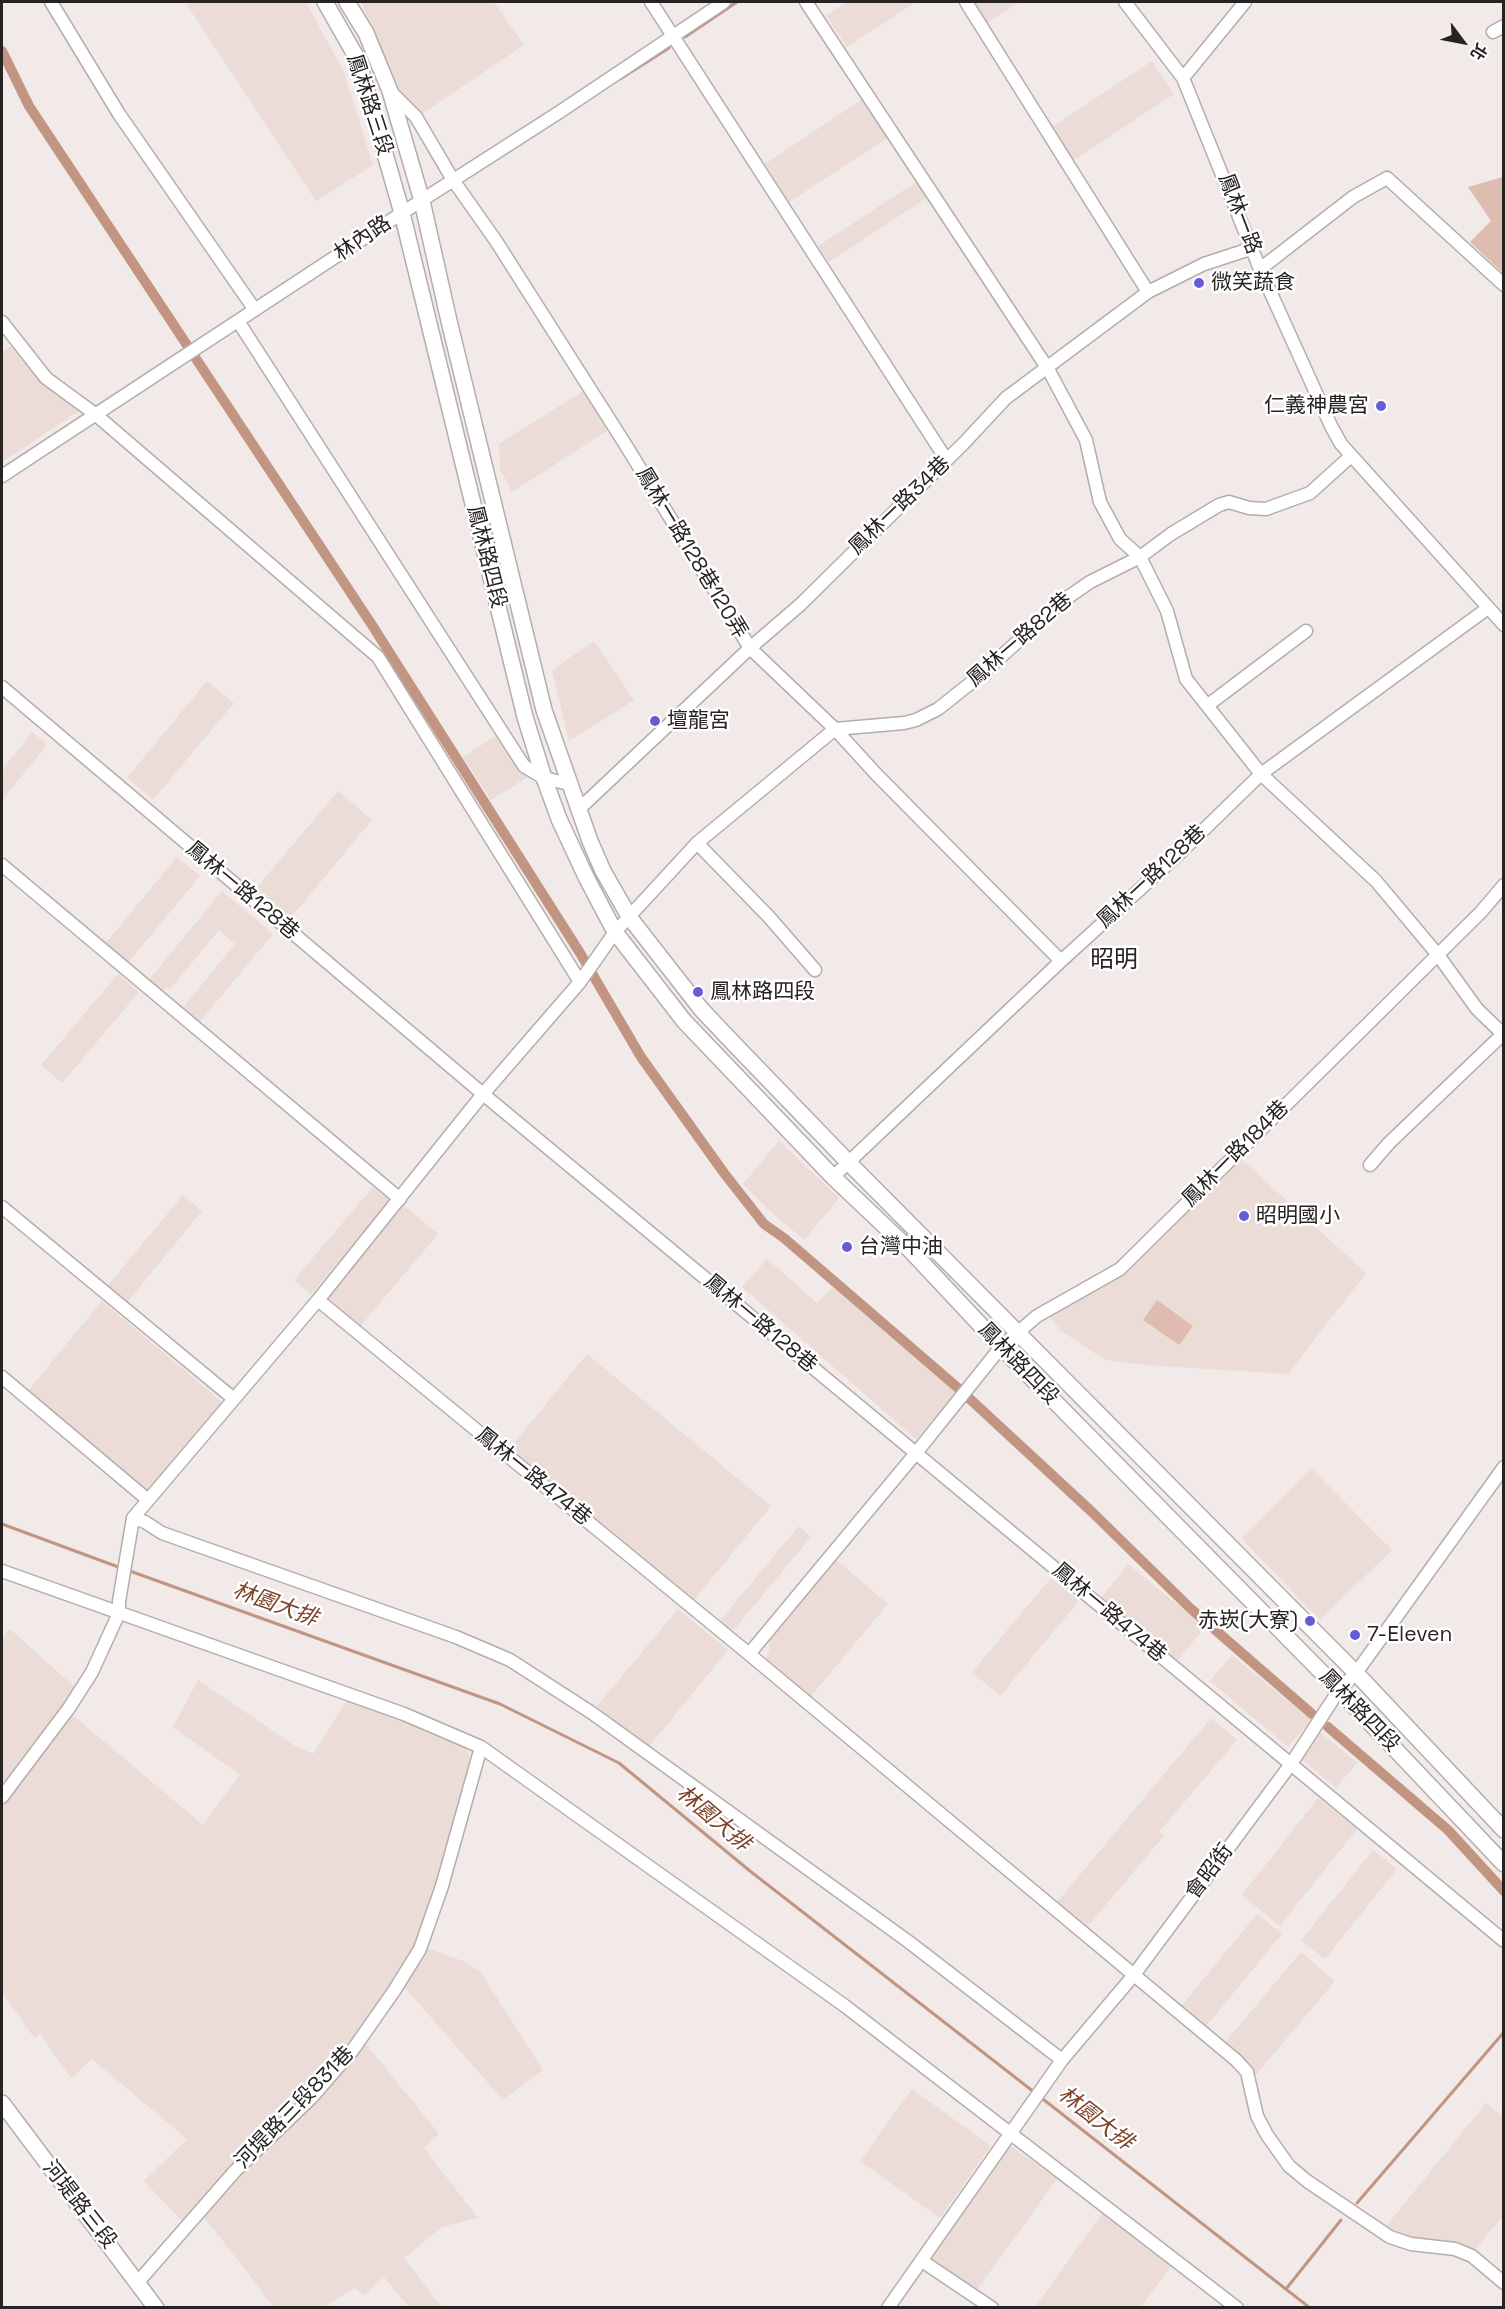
<!DOCTYPE html>
<meta charset="utf-8">
<style>
body{margin:0}
#map{position:relative;width:1505px;height:2309px;overflow:hidden;background:#f1eae8;font-family:"Space Grotesk","Noto Sans TC",sans-serif}
canvas{display:block}
.frame{position:absolute;inset:0;border:3px solid #262322;pointer-events:none}
.north{position:absolute;left:1433px;top:12px;width:60px;height:60px;-webkit-text-stroke:4px #fff;paint-order:stroke;rotate:122deg;font-size:16px;font-weight:700;line-height:24px;text-align:center;color:#262322}
.north::after{content:'';display:block;margin:auto;width:21px;height:27px;background:#262322;clip-path:polygon(50% 0,100% 100%,50% 72%,0 100%)}
</style>
<div id="map">
<canvas width="1505" height="2309"></canvas>
<div class="frame"></div>
<div class="north">北</div>
</div>
<script>
const c = document.querySelector('canvas').getContext('2d');
c.lineJoin = 'round';
function fill(path, color) { c.fillStyle = color; c.fill(path, 'evenodd'); }
const poly = rows => new Path2D(rows.map(r => 'M' + r).join(''));
function strokePath(path, color, width, dash) { c.strokeStyle = color; c.lineWidth = width; c.lineCap = dash ? 'butt' : 'round'; c.setLineDash(dash || []); c.stroke(path); }
function drawText(font, color, halo, rows, align = 'center') {
  c.font = font + ' "Space Grotesk","Noto Sans TC",sans-serif'; c.lineWidth = 5; c.setLineDash([]); c.textBaseline = 'middle'; c.strokeStyle = halo; c.fillStyle = color; for (const [text, x, y, turn = 0] of rows) {
    c.save(); c.translate(x, y); c.rotate((+turn || 0) * Math.PI / 180); c.textAlign = isNaN(turn) ? turn : align; if (halo) c.strokeText(text, 0, 0); c.fillText(text, 0, 0); c.restore();
  }
}
fill(poly([
 [193,2,306,2,344,72,373,165,316,201,187,5],
 [361,2,494,2,524,45,413,120],
 [847,2,916,2,847,47,826,16],
 [970,2,1019,2,985,24],
 [1152,61,1174,94,1071,162,1049,129],
 [867,96,892,135,789,202,765,164],
 [921,179,931,195,829,262,818,246],
 [16,342,55,391,79,411,2,462,2,353],
 [585,390,610,429,512,492,500,469,499,444],
 [594,641,634,700,569,741,552,670],
 [207,681,234,703,153,800,127,778],
 [503,731,531,775,491,800,463,757],
 [32,732,47,745,2,800,2,770],
 [338,791,372,820,288,921,253,892],
 [177,857,200,876,127,964,104,945],
 [222,891,273,934,198,1024,181,1010,235,944,219,930,170,989,167,987,161,993,147,982],
 [118,974,139,992,62,1083,41,1065],
 [779,1141,839,1198,804,1240,770,1211,743,1184],
 [1241,1159,1366,1273,1288,1374,1145,1365,1105,1360,1060,1330,1050,1317,1128,1272],
 [373,1187,390,1201,311,1294,294,1280],
 [183,1195,202,1211,124,1306,104,1290],
 [401,1203,438,1234,358,1329,322,1299],
 [767,1259,817,1303,837,1282,956,1393,916,1439,742,1287],
 [102,1301,222,1402,147,1492,27,1392],
 [587,1354,771,1506,690,1605,506,1453],
 [1312,1469,1392,1550,1320,1620,1241,1538],
 [799,1526,811,1537,732,1632,719,1622],
 [835,1559,888,1604,807,1701,764,1666,770,1647,768,1639],
 [1128,1564,1205,1627,1178,1660,1101,1598],
 [1051,1578,1079,1601,1000,1696,972,1672],
 [678,1609,728,1650,648,1748,597,1706],
 [10,1629,77,1689,69,1712,203,1825,240,1775,173,1727,198,1680,295,1746,313,1754,348,1699,459,1740,466,1748,472,1764,423,1947,466,1962,481,1973,543,2070,503,2100,400,1982,362,2039,439,2134,424,2148,478,2218,442,2227,404,2258,442,2307,409,2307,384,2277,365,2295,355,2288,324,2307,274,2307,205,2218,183,2222,144,2181,187,2139,92,2059,71,2078,40,2034,35,2039,2,1993,2,1638],
 [1232,1655,1311,1720,1288,1747,1210,1681],
 [1211,1718,1237,1740,1159,1832,1164,1836,1082,1933,1052,1908],
 [1318,1730,1357,1763,1336,1788,1297,1755],
 [1318,1798,1357,1829,1280,1926,1242,1895],
 [1373,1850,1397,1869,1325,1959,1301,1940],
 [1257,1914,1282,1934,1203,2030,1178,2010],
 [1301,1952,1335,1981,1256,2075,1222,2046],
 [912,2089,991,2146,940,2218,860,2161],
 [1486,2103,1503,2117,1503,2216,1473,2252,1415,2243,1387,2225],
 [1010,2145,1057,2179,974,2294,927,2260],
 [1105,2210,1175,2261,1141,2307,1034,2308]
]), '#ebdcd7');
fill(poly([
 [1503,177,1504,177,1503,273,1470,242,1491,221,1468,187],
 [1157,1300,1193,1326,1179,1345,1143,1320]
]), '#debdb0');
strokePath(poly([
 [685,37,737,2],
 [620,79,669,48],
 [2,1524,121,1568],
 [127,1570,500,1704,619,1763,750,1871,1034,2092],
 [1039,2096,1310,2308],
 [1357,2203,1504,2032],
 [1286,2289,1341,2220]
]), '#c29583', 3);
strokePath(poly([
 [2,51,29,106,372,625,580,953,641,1057,724,1173,764,1224,784,1238,958,1388,1092,1512,1190,1608,1312,1714],
 [1328,1727,1448,1830,1504,1891]
]), '#c29583', 10);
const minor = poly([
 [51,2,119,114,255,310],
 [651,2,946,459],
 [806,2,1048,369,1086,440,1100,502,1120,539,1140,557,1167,611,1186,679,1261,774,1376,881,1438,955,1477,1009,1504,1035],
 [966,2,1148,292],
 [1125,2,1183,78,1260,269,1331,426,1341,444,1504,625],
 [1493,32,1504,26],
 [1183,78,1245,2],
 [390,91,416,117,453,180,496,241,625,444,750,648,835,729,876,774,1061,961],
 [1260,269,1353,197,1387,178,1504,285],
 [238,321,524,766,544,778,569,784],
 [2,322,46,378,95,414,378,657,580,982],
 [2,476,402,213,558,113,724,2],
 [2,687,483,1094,1504,1941],
 [1208,705,1306,631],
 [578,810,750,648,801,604,964,443,1006,398,1148,292,1204,264,1253,248],
 [697,843,769,917,815,970],
 [2,865,400,1199],
 [1370,1165,1389,1143,1503,1034],
 [833,1177,1061,961,1183,850,1261,774,1488,608],
 [2,1207,234,1399],
 [318,1300,749,1654,1236,2060,1247,2072,1257,2116,1267,2135,1289,2166,1307,2181,1390,2237,1411,2244,1455,2249,1472,2256,1504,2283],
 [2,1377,148,1500],
 [133,1518,145,1522,162,1533,456,1637,510,1660,592,1713,909,1942,1062,2060],
 [2,1571,404,1714,481,1747,845,2006,1237,2308],
 [749,1654,916,1453,1001,1347,1037,1316,1120,1269,1481,912,1504,885],
 [2,1797,69,1708,92,1672,119,1613,119,1601,133,1518,318,1300,483,1094,580,982,615,932,697,843,835,729,904,723,916,720,938,709,977,678,1064,600,1090,582,1140,557,1171,534,1219,505,1229,502,1249,508,1266,509,1310,493,1351,456],
 [922,2261,992,2308],
 [138,2282,235,2171,311,2098,352,2051,394,1991,420,1949,442,1886,481,1747],
 [888,2308,1062,2060,1133,1976,1291,1764,1339,1690,1356,1673,1504,1467]
]);
const major = poly([
 [325,2,358,60,402,213,525,717,544,778,559,819,587,879,615,932,684,1021,833,1177,912,1252,1001,1347,1339,1690,1504,1864],
 [347,2,366,33,390,91,422,201,449,321,544,710,590,841,603,871,630,918,701,1009,737,1047,850,1164,1356,1673,1504,1830],
 [2,2103,156,2308]
]);
strokePath(minor, '#b4adab', 15);
strokePath(major, '#b4adab', 18);
strokePath(minor, '#fff', 12);
strokePath(major, '#fff', 15);
for (const [x, y, r, color] of [
 [1199,283,6,"#665dd6"],
 [1381,406,6,"#665dd6"],
 [655,721,6,"#665dd6"],
 [698,992,6,"#665dd6"],
 [1244,1216,6,"#665dd6"],
 [847,1247,6,"#665dd6"],
 [1310,1621,6,"#665dd6"],
 [1355,1635,6,"#665dd6"]
]) { const dot = new Path2D(); dot.arc(x, y, r, 0, 2 * Math.PI); c.fillStyle = color; c.fill(dot); strokePath(dot, '#fff', 2); }
drawText('21px', '#262322', '#fff', [
 ["鳳林路三段",369,105,72],
 ["鳳林一路",1239,214,69],
 ["林內路",363,239,-34],
 ["鳳林一路34巷",900,506,-44],
 ["鳳林一路128巷120弄",691,553,59],
 ["鳳林路四段",486,557,76],
 ["鳳林一路82巷",1020,640,-41],
 ["鳳林一路128巷",1152,877,-43],
 ["鳳林一路128巷",242,891,40],
 ["鳳林一路184巷",1236,1154,-45],
 ["鳳林一路128巷",760,1324,40],
 ["鳳林路四段",1018,1364,46],
 ["鳳林一路474巷",533,1477,39],
 ["鳳林一路474巷",1109,1613,40],
 ["鳳林路四段",1359,1711,46],
 ["會昭街",1210,1872,-53],
 ["河堤路三段831巷",295,2108,-46],
 ["河堤路三段",79,2205,52]
]);
drawText('21px', '#262322', '#fff', [
 ["微笑蔬食",1211,283],
 ["仁義神農宮",1369,406,"right"],
 ["壇龍宮",667,721],
 ["鳳林路四段",710,992],
 ["昭明國小",1256,1216],
 ["台灣中油",859,1247],
 ["赤崁(大寮)",1298,1621,"right"],
 ["7-Eleven",1367,1635]
], 'left');
drawText('italic 22px', '#7d4228', '#fff', [
 ["林園大排",275,1605,20],
 ["林園大排",713,1819,40],
 ["林園大排",1095,2119,38]
]);
drawText('24px', '#262322', '#fff', [
 ["昭明",1114,960]
]);
</script>
